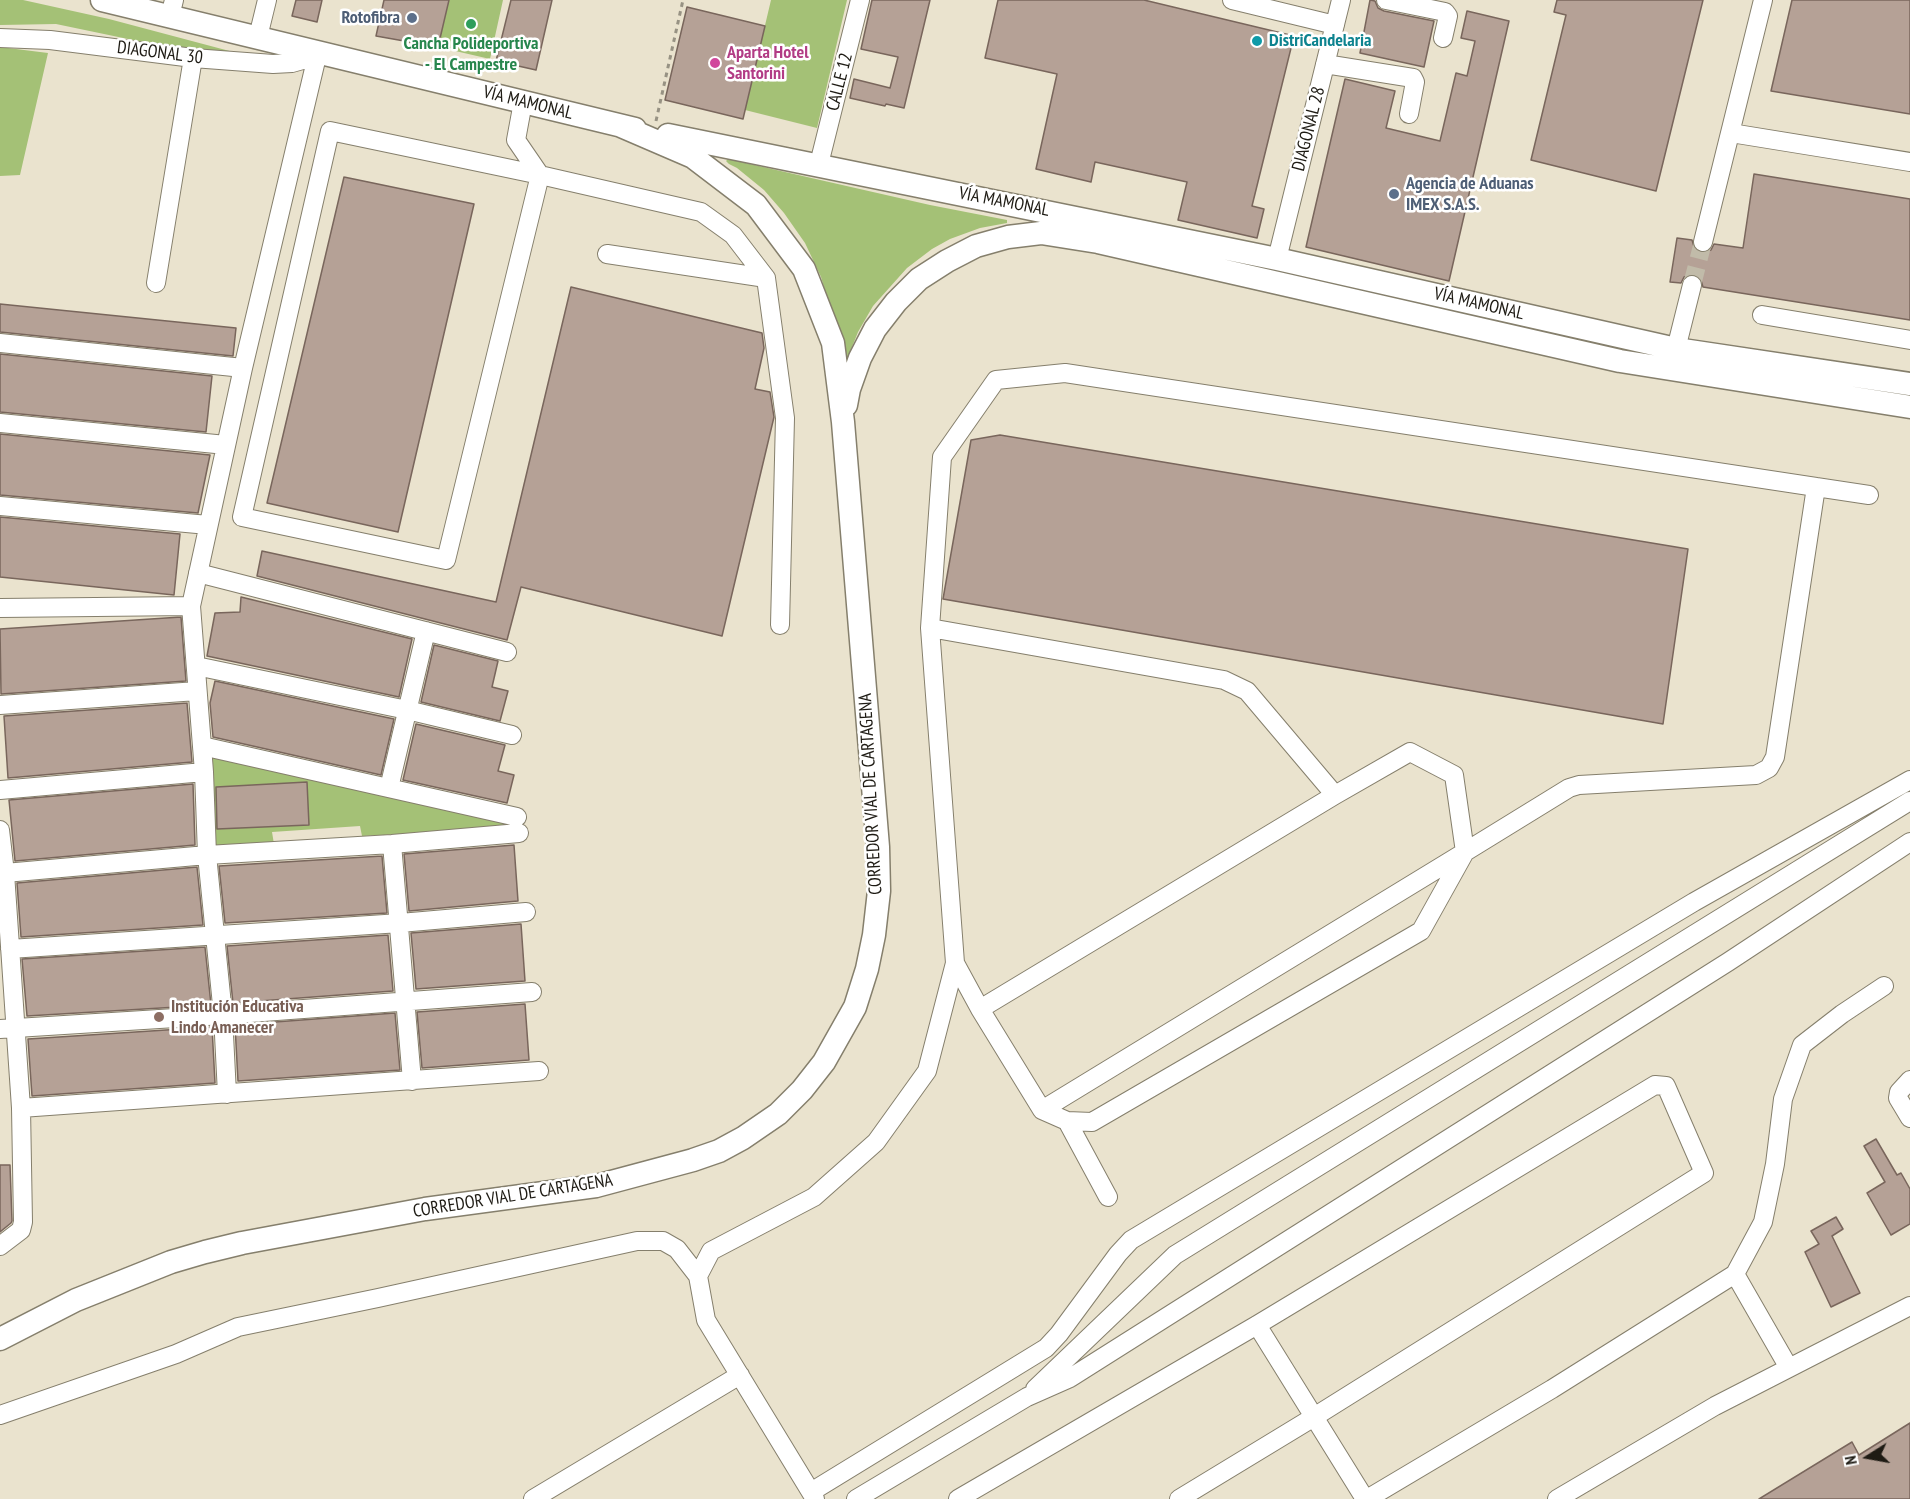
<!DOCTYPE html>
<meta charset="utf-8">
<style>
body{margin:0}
#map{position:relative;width:1910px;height:1499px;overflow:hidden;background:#eae3ce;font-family:"PT Sans Narrow",sans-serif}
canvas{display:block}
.north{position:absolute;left:1838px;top:1427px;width:60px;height:60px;-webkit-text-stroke:4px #fff;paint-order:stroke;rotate:259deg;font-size:16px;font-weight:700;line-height:24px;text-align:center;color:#1e1b14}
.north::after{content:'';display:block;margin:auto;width:21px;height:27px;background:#1e1b14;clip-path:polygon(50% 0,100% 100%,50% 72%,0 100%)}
</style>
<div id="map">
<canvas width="1910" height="1499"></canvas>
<div class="north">N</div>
</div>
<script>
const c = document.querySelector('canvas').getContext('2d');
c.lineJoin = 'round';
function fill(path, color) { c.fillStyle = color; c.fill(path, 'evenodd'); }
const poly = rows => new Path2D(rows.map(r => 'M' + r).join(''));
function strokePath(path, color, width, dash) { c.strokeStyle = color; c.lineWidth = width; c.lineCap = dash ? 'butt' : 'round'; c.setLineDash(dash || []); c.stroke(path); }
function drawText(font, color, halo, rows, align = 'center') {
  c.font = font + ' "PT Sans Narrow",sans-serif'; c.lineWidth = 5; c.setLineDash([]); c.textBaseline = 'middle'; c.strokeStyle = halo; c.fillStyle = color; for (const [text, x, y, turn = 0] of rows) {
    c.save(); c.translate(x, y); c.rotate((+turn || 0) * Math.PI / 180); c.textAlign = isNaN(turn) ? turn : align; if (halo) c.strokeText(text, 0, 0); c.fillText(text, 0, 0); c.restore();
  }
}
fill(poly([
 [0,0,23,0,109,19,237,53,152,44,56,24,0,25],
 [449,0,503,0,490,59,438,47],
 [771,0,847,0,817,128,745,110],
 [0,47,48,53,20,175,0,176],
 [728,159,930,205,1007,220,1007,223,980,228,950,239,932,249,907,268,873,306,858,332,846,362,821,277,805,243,784,213,764,190,737,168,729,164,726,161],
 [209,757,518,822,519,829,362,836,360,826,272,832,274,844,215,847]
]), '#a4c176');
const building = poly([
 [296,0,322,0,317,22,292,16,296,0],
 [384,0,449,0,438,47,376,36,384,0],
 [511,0,552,0,536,70,496,61,511,0],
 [872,0,930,0,904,108,886,104,885,106,850,98,854,79,890,88,898,57,861,49,872,0],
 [998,0,1144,0,1294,36,1252,206,1264,209,1257,238,1178,220,1187,182,1095,162,1091,182,1036,169,1057,74,985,58,998,0],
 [1370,0,1375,1,1378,8,1384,11,1434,21,1424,67,1360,53,1370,0],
 [1557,0,1703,0,1656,191,1531,160,1566,15,1554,12,1557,0],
 [1792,0,1910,0,1910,114,1771,91,1792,0],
 [687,7,765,26,743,119,665,100,687,7],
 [1467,11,1509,21,1449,281,1306,247,1345,79,1395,91,1386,128,1440,141,1456,73,1467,76,1475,41,1461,38,1467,11],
 [1754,174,1910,199,1910,320,1703,287,1700,277,1694,274,1684,277,1681,283,1670,282,1677,238,1692,240,1695,250,1701,253,1711,250,1714,244,1743,248,1754,174],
 [344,177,474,204,398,532,267,503,344,177],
 [571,287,762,333,764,348,755,389,770,392,774,417,722,636,521,587,507,640,257,576,262,551,496,602,571,287],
 [0,304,236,328,233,356,0,332,0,304],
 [0,354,212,376,206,432,0,412,0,354],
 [0,434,210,455,198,513,0,495,0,434],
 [1000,435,1688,549,1663,724,943,599,971,440,1000,435],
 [0,517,180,534,174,595,0,577,0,517],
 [241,597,412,639,399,697,207,656,215,613,240,612,241,597],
 [181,617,186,681,1,694,0,629,181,617],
 [434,645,498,661,492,687,508,691,500,721,421,702,434,645],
 [215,681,394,719,381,775,213,737,210,703,215,681],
 [187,703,192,762,8,778,4,716,187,703],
 [416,724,505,745,498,771,514,775,507,803,403,780,416,724],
 [307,782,309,825,217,829,216,787,307,782],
 [193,784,195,845,15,861,9,800,193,784],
 [514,845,518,901,409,911,404,854,514,845],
 [382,856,387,913,225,923,219,866,382,856],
 [197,867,203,925,21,937,17,883,197,867],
 [521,924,525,981,416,989,411,933,521,924],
 [388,935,393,991,233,1003,227,946,388,935],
 [205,947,211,1005,27,1016,22,959,205,947],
 [525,1004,529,1060,422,1068,417,1012,525,1004],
 [395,1013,400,1070,238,1081,235,1025,395,1013],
 [212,1027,215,1083,32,1096,28,1039,212,1027],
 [1876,1139,1897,1175,1901,1173,1910,1189,1910,1224,1891,1235,1867,1193,1885,1182,1864,1146,1876,1139],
 [0,1165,10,1165,12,1221,11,1223,0,1232,0,1165],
 [1836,1217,1843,1229,1832,1236,1860,1293,1831,1307,1805,1252,1819,1244,1811,1231,1836,1217],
 [1910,1423,1910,1499,1759,1499,1852,1442,1859,1455,1910,1423]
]);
fill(building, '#b5a196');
strokePath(building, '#79665c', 1.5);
strokePath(poly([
 [1692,285,1703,242]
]), '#c1bba9', 18, [18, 9]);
const minor = poly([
 [1232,0,1335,25],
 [1386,0,1445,12,1448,16,1443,38],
 [170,16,174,0],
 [258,37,267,0],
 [0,38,50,40,193,58,273,64,292,63,306,59,318,52],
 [1325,64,1413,78,1415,82,1409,114],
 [523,102,516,140,540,175,446,560,242,517,330,131,540,175,701,212,733,235,766,278,785,418,780,625],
 [1731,133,1910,162],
 [819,164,860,0],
 [1703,242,1763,0],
 [607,254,766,278],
 [1277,259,1341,0],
 [156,283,193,58],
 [1762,315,1910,340],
 [0,343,243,368],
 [1676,349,1692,285],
 [0,423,226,445],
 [1816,487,1869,495],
 [0,506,208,525],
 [198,573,507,652],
 [0,608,191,606],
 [930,628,1224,680,1247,691,1335,795],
 [196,666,407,710,512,735],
 [0,705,197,691],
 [202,746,517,817],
 [389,788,426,631],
 [0,790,204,772],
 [0,830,5,873,21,1108,23,1222,21,1230,0,1246],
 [392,844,412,1081],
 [5,873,207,855,392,844,519,833],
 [10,949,400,923,526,912],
 [980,1009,1335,795,1410,752,1454,775,1465,852,1421,931,1092,1122,1067,1121,1042,1110,980,1009,955,963,930,628,942,457,996,380,1065,373,1816,487,1775,757,1769,768,1756,775,1579,785,1569,788,1465,852,1042,1110],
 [0,1029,223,1015,532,992],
 [1910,1080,1899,1092,1898,1098,1910,1118],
 [227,1094,223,1015,207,855,204,772,191,606,243,368,318,52],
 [21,1108,539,1071],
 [1067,1121,1108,1197],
 [1735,1274,1789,1368],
 [1257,1325,1365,1499],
 [1035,1389,1175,1255,1910,801],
 [0,1415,176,1354,238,1327,378,1298,637,1241,663,1241,677,1249,698,1276],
 [811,1492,1046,1348,1059,1334,1118,1254,1131,1240,1694,902,1910,780],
 [533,1499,740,1375],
 [815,1499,706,1320,698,1276,711,1251,814,1197,876,1142,927,1071,955,963],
 [856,1499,1027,1397,1070,1378,1728,962,1910,842],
 [958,1499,1257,1325,1655,1085,1666,1086,1704,1173,1314,1417,1179,1499],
 [1367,1499,1552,1389,1735,1274,1763,1222,1775,1164,1783,1099,1802,1045,1842,1014,1884,986],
 [1557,1499,1715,1406,1910,1306]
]);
const major = poly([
 [102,0,635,129],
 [668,135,1277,259,1676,349,1910,384],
 [846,405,849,389,860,358,875,329,896,302,919,279,947,261,976,246,1008,237,1041,233,1098,242,1620,361,1910,407],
 [0,1339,76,1300,171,1262,205,1252,242,1243,425,1209,596,1186,693,1160,719,1151,743,1138,778,1114,802,1090,824,1062,855,1007,867,969,874,935,879,891,878,847,843,422,833,343,804,269,756,205,693,157,621,126]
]);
strokePath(minor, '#857f6c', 20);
strokePath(major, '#857f6c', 25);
strokePath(poly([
 [656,121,683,0]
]), '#979283', 3, [4.5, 4.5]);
strokePath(minor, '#fff', 18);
strokePath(major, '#fff', 22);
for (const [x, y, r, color] of [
 [412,18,6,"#5c6f8a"],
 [471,24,6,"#2e9e5b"],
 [1257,41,6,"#0f9aa8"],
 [715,63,6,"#d1479c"],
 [1394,194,6,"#5c6f8a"],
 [159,1017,6,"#8d6e63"]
]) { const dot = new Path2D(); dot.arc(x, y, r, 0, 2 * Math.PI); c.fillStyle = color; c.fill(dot); strokePath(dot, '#fff', 2); }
drawText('bold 18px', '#4e5e75', '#fff', [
 ["Rotofibra",400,18],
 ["Agencia de Aduanas",1406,184,"left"],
 ["IMEX S.A.S.",1406,205,"left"]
], 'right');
drawText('bold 18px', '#0d838f', '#fff', [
 ["DistriCandelaria",1269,41]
], 'left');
drawText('bold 18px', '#27864d', '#fff', [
 ["Cancha Polideportiva",471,44],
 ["- El Campestre",471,65]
]);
drawText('18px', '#1e1b14', '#fff', [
 ["DIAGONAL 30",160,53,7],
 ["CALLE 12",840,82,-76],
 ["VÍA MAMONAL",528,103,14],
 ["DIAGONAL 28",1309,129,-76],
 ["VÍA MAMONAL",1004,202,11],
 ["VÍA MAMONAL",1479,304,13],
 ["CORREDOR VIAL DE CARTAGENA",871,794,-93],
 ["CORREDOR VIAL DE CARTAGENA",513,1196,-9]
]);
drawText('bold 18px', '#b23c85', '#fff', [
 ["Aparta Hotel",727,53],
 ["Santorini",727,74]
], 'left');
drawText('bold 18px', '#785e54', '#fff', [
 ["Institución Educativa",171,1007],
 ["Lindo Amanecer",171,1028]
], 'left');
</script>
